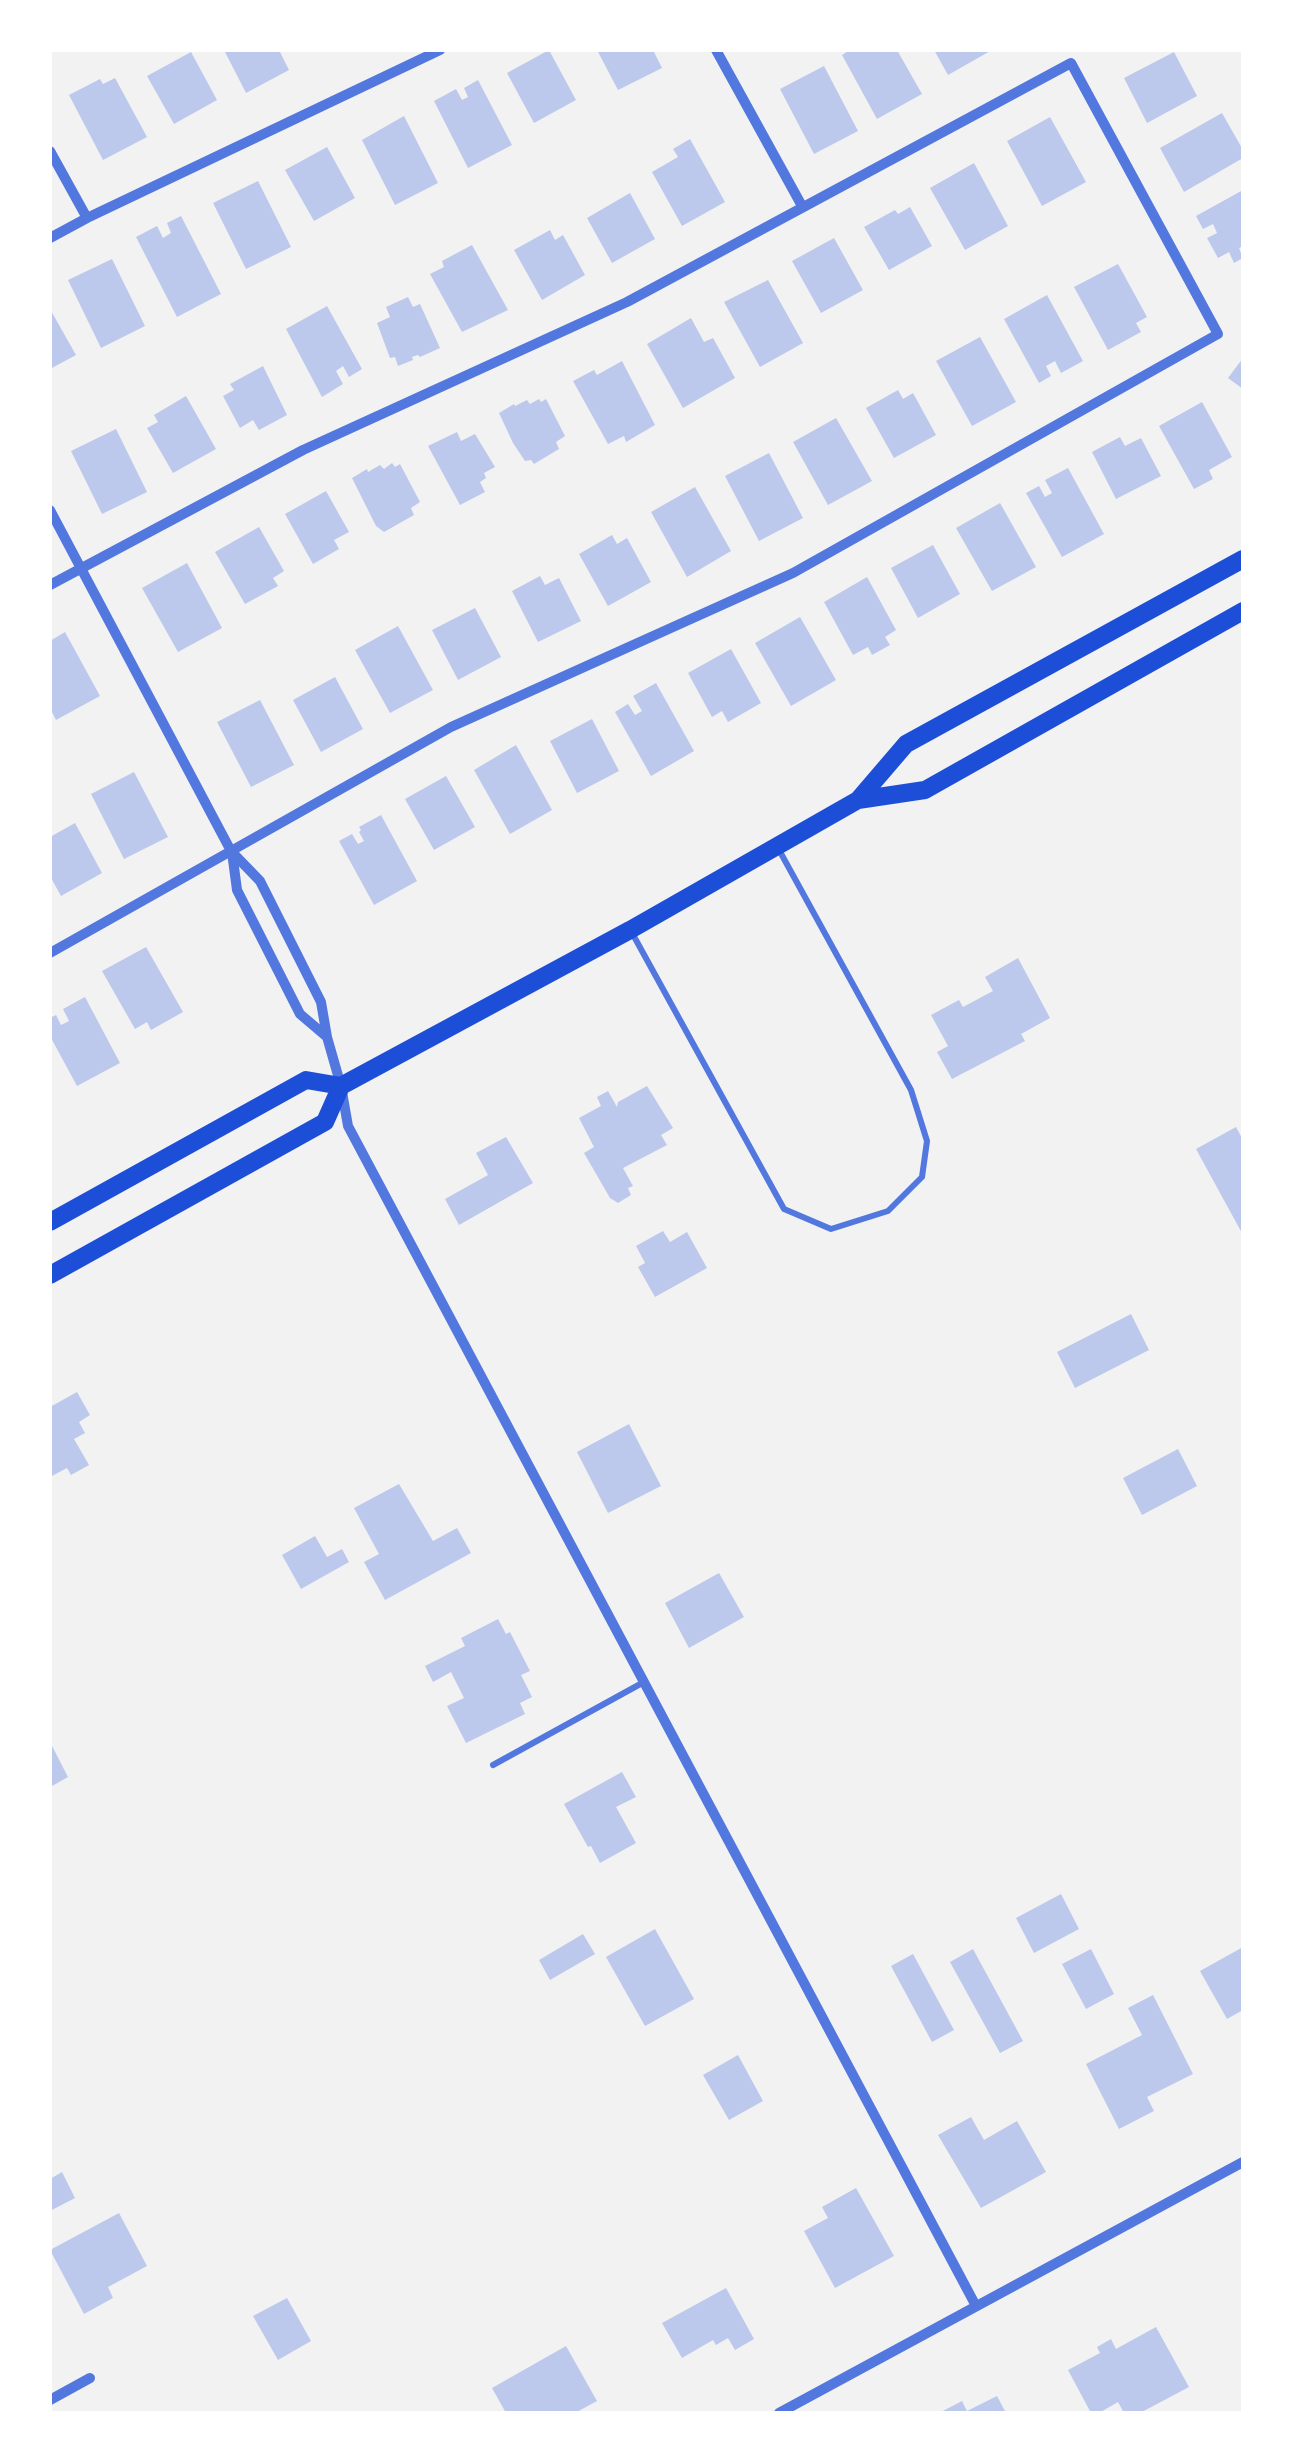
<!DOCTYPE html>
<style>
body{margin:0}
#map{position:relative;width:1293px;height:2463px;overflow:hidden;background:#f2f2f2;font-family:Manrope,sans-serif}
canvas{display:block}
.frame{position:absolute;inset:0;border:52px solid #fff;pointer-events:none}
</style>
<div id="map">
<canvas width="1293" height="2463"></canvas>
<div class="frame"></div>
</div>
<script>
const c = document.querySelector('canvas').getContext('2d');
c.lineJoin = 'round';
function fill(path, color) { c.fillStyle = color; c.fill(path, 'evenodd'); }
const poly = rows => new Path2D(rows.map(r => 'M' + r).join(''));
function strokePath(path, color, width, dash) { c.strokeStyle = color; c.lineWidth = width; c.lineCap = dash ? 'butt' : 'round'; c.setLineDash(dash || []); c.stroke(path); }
fill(poly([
 [224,50,279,50,289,70,246,93],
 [549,50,576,100,534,123,507,73],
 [597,50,653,50,662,68,618,90],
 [850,50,897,50,922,94,877,119,842,55],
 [934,50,992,50,948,75],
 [191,52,217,100,174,124,147,76],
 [1174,52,1197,96,1147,123,1124,78],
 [824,66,858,131,814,154,780,89],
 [115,78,147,137,103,160,69,95,100,79,103,84],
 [478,80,512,145,468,168,434,101,456,89,462,100,468,97,464,88],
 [1222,113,1243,150,1243,158,1184,192,1160,148],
 [404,116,438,183,395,205,362,140],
 [1050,117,1086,182,1042,206,1007,141],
 [690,139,725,202,682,226,652,172,678,157,673,149],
 [327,147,355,198,314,221,285,170],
 [974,163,1008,226,965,250,930,188],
 [258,181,291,247,246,269,213,203],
 [1243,190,1243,246,1239,248,1243,258,1234,263,1229,252,1218,258,1207,238,1217,233,1213,224,1203,229,1196,216],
 [630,193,655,239,612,263,587,218],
 [910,207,932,246,889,270,864,227,895,210,898,214],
 [181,216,221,294,177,317,136,237,157,226,163,238,171,233,167,223],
 [550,230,555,240,563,235,585,275,542,300,514,250],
 [834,238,863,290,821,313,792,261],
 [472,245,508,310,462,332,430,274,444,267,442,261],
 [112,259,145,326,101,348,68,280],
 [1118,264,1147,317,1136,323,1141,332,1108,350,1074,287],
 [768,280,803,343,760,367,724,302],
 [1047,295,1083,361,1061,373,1055,361,1046,366,1051,376,1039,383,1004,319],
 [408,297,413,307,420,304,440,348,420,357,418,355,412,357,413,360,398,366,395,357,390,358,377,323,390,317,386,307],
 [327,306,362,369,349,377,343,366,336,371,343,384,322,397,286,329],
 [50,309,76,355,50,369],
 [691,318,704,342,713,338,735,378,683,408,647,344],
 [980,337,1016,402,972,426,936,361],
 [1243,358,1243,389,1228,378],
 [622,361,655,425,626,442,624,436,608,444,573,381,594,370,597,375],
 [263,366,287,415,259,430,253,420,240,428,223,396,234,390,230,384],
 [898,390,903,399,913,393,936,435,894,458,866,408],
 [186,396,216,449,173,473,147,428,158,422,154,415],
 [539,399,541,402,546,399,565,436,556,442,559,449,534,464,531,460,525,461,513,443,499,413,514,404,515,406,527,400,530,404],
 [1202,402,1232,457,1209,470,1213,479,1194,489,1159,426],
 [836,418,872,481,828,505,793,442],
 [116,429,147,492,102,514,71,451],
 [457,432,461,441,475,434,495,467,484,473,486,478,480,482,485,492,460,505,428,446],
 [1120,437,1125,446,1141,438,1161,476,1116,499,1092,452],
 [769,453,803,518,759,541,725,476],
 [392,463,395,467,400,464,420,502,411,508,414,515,384,532,376,526,352,478,367,469,368,472,380,465,384,469],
 [1068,468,1104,534,1062,557,1026,493,1039,486,1045,497,1052,493,1045,480],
 [695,487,731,551,687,577,651,512],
 [326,491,349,532,334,540,339,549,313,564,285,514],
 [1000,503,1036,567,992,591,956,528],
 [259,527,284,571,273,578,278,586,245,604,215,552],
 [612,535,617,544,627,538,651,582,608,606,579,554],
 [933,545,960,594,918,618,891,568],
 [187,563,222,628,178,652,142,588],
 [540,576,545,585,559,578,581,621,538,642,512,591],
 [867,577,896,630,885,637,890,645,872,655,868,647,853,655,824,602],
 [475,608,501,657,458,680,432,630],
 [800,617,836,680,791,706,755,643],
 [398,626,433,690,390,713,355,650],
 [65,632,100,696,56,720,50,708,50,641],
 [731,649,761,703,728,722,722,711,712,717,688,673],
 [335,677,363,729,321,752,293,700],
 [656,683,694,751,651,776,615,712,628,704,635,715,642,711,633,696],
 [260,700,294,765,251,787,217,722],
 [592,719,619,771,577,793,550,741],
 [516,745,552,810,510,834,474,770],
 [134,772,168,837,124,859,91,794],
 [446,776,475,827,434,850,405,799],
 [381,815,417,881,374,905,339,841,352,834,358,844,364,841,359,832,361,830,359,827],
 [75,823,102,873,61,896,50,876,50,837],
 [146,947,183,1012,151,1030,147,1022,135,1029,102,971],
 [1018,958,1050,1018,1021,1034,1025,1041,952,1079,937,1052,948,1046,931,1015,959,1000,963,1007,993,991,985,977],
 [85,997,120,1063,77,1086,50,1036,50,1018,56,1015,61,1025,69,1021,63,1009],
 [647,1086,673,1128,661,1135,667,1145,623,1168,633,1186,628,1188,631,1195,618,1203,610,1198,584,1153,594,1147,579,1118,601,1106,597,1097,608,1091,617,1107,618,1102],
 [1236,1127,1243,1140,1243,1235,1196,1149],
 [506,1137,533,1183,459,1225,445,1199,488,1175,476,1153],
 [663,1231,670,1242,687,1232,707,1268,655,1297,638,1267,645,1263,636,1246],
 [1131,1314,1149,1350,1075,1388,1057,1352],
 [77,1392,90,1415,79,1422,85,1433,74,1439,89,1465,71,1475,67,1468,50,1477,50,1407],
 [629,1424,661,1486,608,1513,577,1452],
 [1178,1449,1197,1486,1142,1515,1123,1478],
 [399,1484,433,1541,457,1528,471,1553,385,1600,364,1562,379,1554,354,1508],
 [315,1536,327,1557,342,1549,349,1562,301,1589,282,1555],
 [719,1573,744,1617,689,1648,665,1603],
 [498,1619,506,1634,510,1632,530,1671,521,1675,532,1697,520,1703,525,1714,466,1743,447,1706,464,1698,451,1672,433,1682,425,1666,465,1646,461,1638],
 [50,1742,68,1777,52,1786,50,1783],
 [622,1772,636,1797,616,1807,636,1843,600,1863,591,1846,588,1847,564,1804],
 [1061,1894,1079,1929,1034,1953,1016,1918],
 [655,1929,694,1999,645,2026,606,1957],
 [583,1934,595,1954,550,1980,539,1960],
 [1243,1947,1243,2010,1227,2019,1200,1971],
 [973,1949,1023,2041,1000,2053,950,1962],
 [1091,1949,1114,1994,1086,2009,1062,1964],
 [913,1954,954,2030,932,2042,891,1966],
 [1153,1995,1193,2074,1147,2097,1154,2111,1119,2129,1086,2064,1142,2035,1128,2008],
 [738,2055,763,2101,729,2120,703,2075],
 [971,2117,984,2140,1017,2121,1046,2172,981,2208,938,2135],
 [62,2172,75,2198,50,2211,50,2179],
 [856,2188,894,2256,835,2288,804,2231,828,2218,822,2207],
 [119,2213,147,2266,108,2287,113,2298,84,2314,50,2250],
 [726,2288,754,2339,735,2350,728,2338,716,2345,713,2340,682,2358,662,2323],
 [287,2298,311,2341,278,2360,253,2316],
 [1156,2327,1189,2387,1140,2413,1124,2413,1118,2402,1099,2413,1091,2413,1068,2370,1100,2353,1097,2347,1111,2339,1116,2349],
 [566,2346,597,2401,575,2413,570,2413,568,2411,564,2413,506,2413,492,2388],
 [997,2396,1006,2413,939,2413,962,2401,967,2411]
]), '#bdc9ec');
strokePath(poly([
 [631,931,784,1209,831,1229,888,1211,922,1177,927,1141,911,1090,778,848],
 [493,1765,644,1682]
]), '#5277de', 6);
strokePath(poly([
 [716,50,802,206],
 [50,151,87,218],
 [50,238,87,218,440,50],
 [50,510,231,851,260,881,321,1002,327,1037,341,1086,348,1126,976,2306],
 [50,585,303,450,627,302,1071,63,1218,334,793,573,451,727,50,953],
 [232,852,237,890,300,1014,327,1037],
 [50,2400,90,2378],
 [779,2413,1243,2162]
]), '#5277de', 10);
strokePath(poly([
 [858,800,925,790,1243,611],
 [50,1222,306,1080,341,1086],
 [50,1275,325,1122,341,1086,630,930,858,800,906,744,1243,559]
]), '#1d4ed8', 18);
</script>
